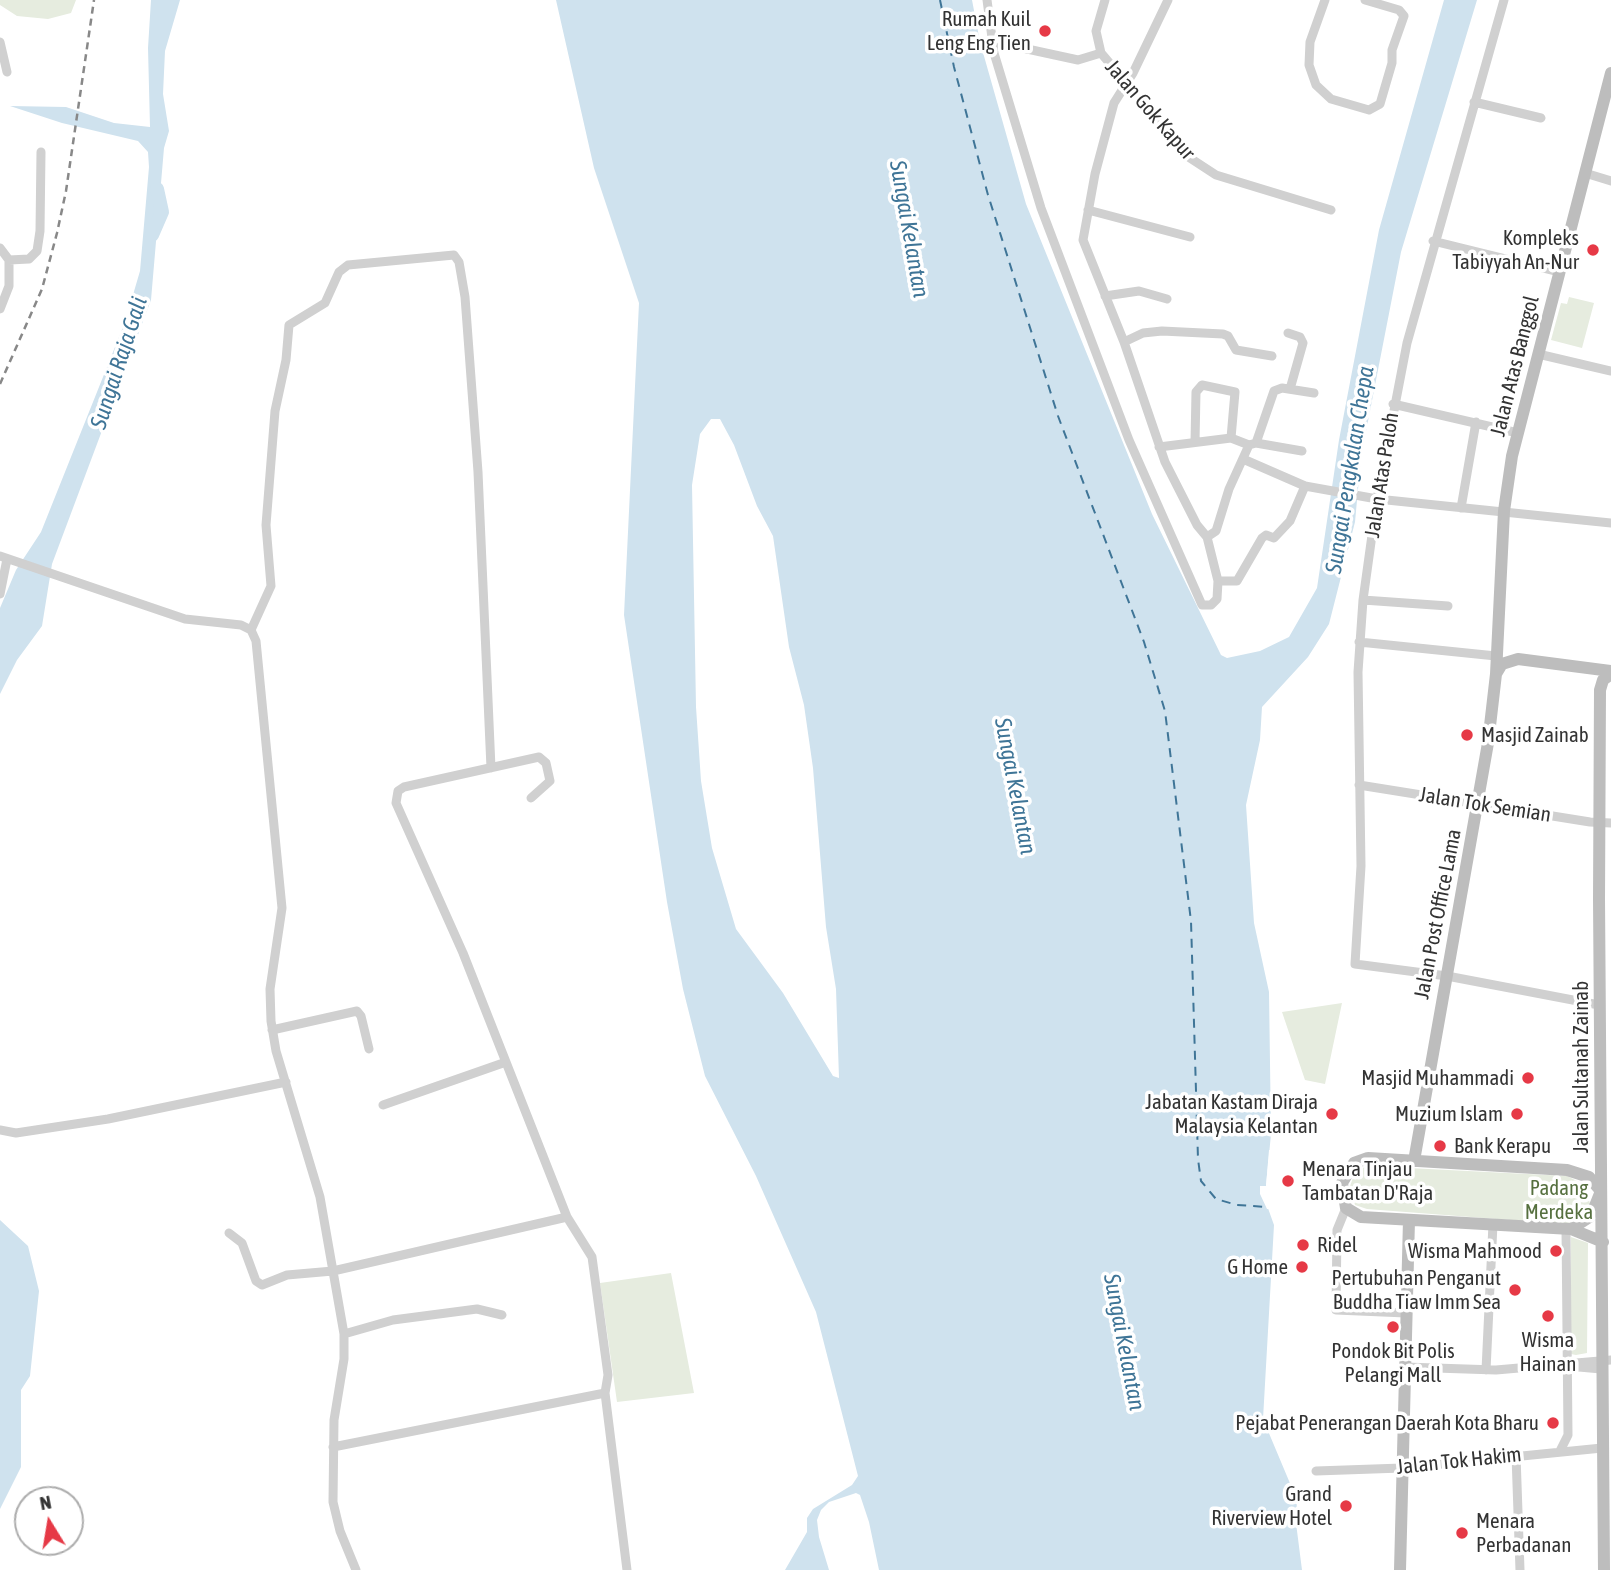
<!DOCTYPE html>
<style>
body{margin:0}
#map{position:relative;width:1611px;height:1570px;overflow:hidden;background:#fff;font-family:"Asap Condensed",sans-serif}
canvas{display:block}
.north{position:absolute;left:14px;top:1486px;width:70px;height:70px;box-sizing:border-box;background:#fff;border:2px solid #adadad;border-radius:50%;rotate:349deg;font-size:19px;font-weight:700;line-height:28px;text-align:center;color:#333}
.north::after{content:'';display:block;margin:auto;width:24px;height:32px;background:#e63946;clip-path:polygon(50% 0,100% 100%,50% 72%,0 100%)}
</style>
<div id="map">
<canvas width="1611" height="1570"></canvas>
<div class="north">N</div>
</div>
<script>
const c = document.querySelector('canvas').getContext('2d');
c.lineJoin = 'round';
function fill(path, color) { c.fillStyle = color; c.fill(path, 'evenodd'); }
const poly = rows => new Path2D(rows.map(r => 'M' + r).join(''));
function strokePath(path, color, width, dash) { c.strokeStyle = color; c.lineWidth = width; c.lineCap = dash ? 'butt' : 'round'; c.setLineDash(dash || []); c.stroke(path); }
function drawText(font, color, halo, rows, align = 'center') {
  c.font = font + ' "Asap Condensed",sans-serif'; c.lineWidth = 7; c.setLineDash([]); c.textBaseline = 'middle'; c.strokeStyle = halo; c.fillStyle = color; for (const [text, x, y, turn = 0] of rows) {
    c.save(); c.translate(x, y); c.rotate((+turn || 0) * Math.PI / 180); c.textAlign = isNaN(turn) ? turn : align; if (halo) c.strokeText(text, 0, 0); c.fillText(text, 0, 0); c.restore();
  }
}
fill(poly([
 [0,0,76,0,71,13,48,19,17,16,0,5],
 [1569,297,1594,303,1582,348,1551,340,1561,303,1567,304],
 [1342,1003,1325,1084,1305,1080,1282,1012],
 [1369,1166,1567,1176,1585,1185,1590,1204,1589,1211,1571,1223,1562,1224,1367,1209,1355,1205,1350,1186,1356,1170],
 [1571,1237,1588,1243,1587,1353,1576,1355,1571,1354],
 [671,1273,694,1393,617,1402,600,1283]
]), '#e6ecdf');
fill(poly([
 [151,0,180,0,165,51,163,94,169,131,164,148,151,300,52,564,42,626,17,660,0,694,0,608,16,570,41,532,125,322,140,271,149,167,148,152,138,141,62,123,10,106,66,107,114,123,150,127,148,48],
 [556,0,972,0,980,42,1026,204,1152,514,1221,655,1227,658,1260,651,1289,637,1317,588,1339,440,1379,230,1444,0,1477,0,1401,252,1361,457,1355,522,1329,624,1308,657,1262,707,1260,740,1246,805,1254,923,1269,992,1271,1134,1266,1186,1260,1186,1274,1225,1263,1419,1297,1500,1296,1523,1302,1570,879,1570,869,1522,860,1495,856,1493,829,1502,821,1510,817,1520,819,1537,829,1570,785,1570,807,1532,807,1518,813,1509,852,1485,858,1476,816,1312,756,1176,705,1076,683,989,667,902,624,615,639,303,594,168],
 [711,419,720,419,734,445,757,506,773,536,789,647,804,705,813,768,826,927,836,989,839,1078,833,1076,783,993,736,929,712,848,701,781,696,707,692,485,700,434],
 [0,1220,28,1246,39,1291,30,1376,21,1390,21,1467,0,1509]
]), '#cfe2ee');
fill(poly([
 [1269,1150,1272,1150,1270,1187,1263,1193,1271,1209,1267,1209,1260,1194,1260,1186,1266,1186]
]), '#fff');
strokePath(poly([
 [152,235,162,212,157,189]
]), '#cfe2ee', 14);
strokePath(poly([
 [940,0,954,67,988,195,1058,416,1144,642,1165,711,1191,921,1198,1159,1201,1181,1216,1199,1237,1205,1267,1207]
]), '#3f7597', 2, [9, 7]);
strokePath(poly([
 [987,0,994,53,1041,208,1129,440,1202,605,1211,605,1217,599,1218,581],
 [1105,0,1096,31,1101,53,1190,158,1216,175,1331,210],
 [1168,0,1133,73,1114,103,1095,174,1083,240,1124,342,1165,462,1197,525,1207,537,1216,531,1229,489,1249,445],
 [1325,0,1310,42,1309,65,1316,85,1331,99,1369,110,1380,104,1392,63,1392,50,1404,16,1399,10,1365,0],
 [1504,0,1407,343,1377,499,1363,600,1358,672,1361,866,1355,964,1447,976,1599,1005],
 [0,42,7,72],
 [993,48,1018,47,1078,60,1101,53],
 [1474,102,1541,118],
 [1585,173,1611,181],
 [1088,210,1190,237],
 [1433,241,1559,272],
 [0,248,9,260,9,286,0,309],
 [9,260,29,259,37,251,40,231,41,152],
 [1105,296,1139,291,1167,299],
 [1288,333,1300,337,1303,343,1290,389],
 [1124,342,1143,333,1162,331,1223,334,1228,336,1236,350,1272,356],
 [1538,354,1611,371],
 [1393,404,1518,433],
 [1195,442,1196,392,1202,385,1235,392,1231,438],
 [1256,443,1274,391,1282,388,1314,393],
 [1159,447,1231,438,1249,445,1256,443,1302,451],
 [1243,459,1305,486,1377,499,1611,523],
 [1461,508,1476,422],
 [1207,537,1218,581,1237,581,1262,538,1266,535,1274,538,1290,521,1305,486],
 [0,556,185,619,241,625,251,630,256,641,282,908,270,989,271,1021,276,1051,320,1197,344,1334,344,1359,334,1420,333,1502,340,1531,356,1570],
 [0,594,7,559],
 [1363,600,1448,606],
 [251,630,271,586,266,525,275,411,286,360,289,325,325,303,339,272,348,265,454,255,459,262,465,297,478,472,491,768],
 [1359,642,1496,656],
 [1359,785,1590,822,1611,823],
 [531,798,550,781,546,763,539,757,404,787,398,791,396,803,463,953,567,1217,592,1257,608,1375,605,1393,627,1570],
 [272,1030,357,1011,361,1016,369,1049],
 [383,1105,506,1062],
 [0,1130,16,1133,108,1119,286,1082],
 [1346,1208,1337,1230,1336,1310,1406,1313],
 [229,1233,242,1243,256,1281,262,1285,287,1275,333,1271,567,1217],
 [344,1334,393,1320,477,1309,502,1315],
 [1568,1366,1601,1369],
 [1405,1367,1496,1370,1611,1360],
 [1486,1370,1493,1224],
 [333,1447,605,1393],
 [1560,1451,1568,1435,1566,1229],
 [1516,1455,1520,1570],
 [1316,1471,1402,1468,1602,1448]
]), '#d0d0d0', 9);
strokePath(poly([
 [1496,674,1502,664,1518,659,1611,671],
 [1368,1158,1567,1170,1589,1177,1601,1191,1591,1216,1571,1229,1361,1217,1346,1208,1342,1183,1354,1163,1368,1158],
 [1414,1161,1488,743,1496,674,1504,511,1512,456,1611,73],
 [1571,1229,1603,1242],
 [1400,1570,1409,1220],
 [1604,1570,1599,899,1600,690,1603,680,1611,674]
]), '#bdbdbd', 12);
strokePath(poly([
 [0,384,42,289,57,233,66,191,94,0]
]), '#888', 2.5, [7, 5]);
for (const [x, y, r, color] of [
 [1045,31,7,"#e63946"],
 [1593,250,7,"#e63946"],
 [1467,735,7,"#e63946"],
 [1528,1078,7,"#e63946"],
 [1332,1114,7,"#e63946"],
 [1517,1114,7,"#e63946"],
 [1440,1146,7,"#e63946"],
 [1288,1181,7,"#e63946"],
 [1303,1245,7,"#e63946"],
 [1556,1251,7,"#e63946"],
 [1302,1267,7,"#e63946"],
 [1515,1290,7,"#e63946"],
 [1548,1316,7,"#e63946"],
 [1393,1327,7,"#e63946"],
 [1553,1423,7,"#e63946"],
 [1346,1506,7,"#e63946"],
 [1462,1533,7,"#e63946"]
]) { const dot = new Path2D(); dot.arc(x, y, r, 0, 2 * Math.PI); c.fillStyle = color; c.fill(dot); strokePath(dot, '#fff', 2.5); }
drawText('21px', '#333', '#fff', [
 ["Rumah Kuil",1031,19],
 ["Leng Eng Tien",1031,43],
 ["Kompleks",1579,238],
 ["Tabiyyah An-Nur",1579,262],
 ["Masjid Zainab",1481,735,"left"],
 ["Masjid Muhammadi",1514,1078],
 ["Jabatan Kastam Diraja",1318,1102],
 ["Malaysia Kelantan",1318,1126],
 ["Muzium Islam",1503,1114],
 ["Bank Kerapu",1454,1146,"left"],
 ["Menara Tinjau",1302,1169,"left"],
 ["Tambatan D'Raja",1302,1193,"left"],
 ["Ridel",1317,1245,"left"],
 ["Wisma Mahmood",1542,1251],
 ["G Home",1288,1267],
 ["Pertubuhan Penganut",1501,1278],
 ["Buddha Tiaw Imm Sea",1501,1302],
 ["Wisma",1548,1340,"center"],
 ["Hainan",1548,1364,"center"],
 ["Pondok Bit Polis",1393,1351,"center"],
 ["Pelangi Mall",1393,1375,"center"],
 ["Pejabat Penerangan Daerah Kota Bharu",1539,1423],
 ["Grand",1332,1494],
 ["Riverview Hotel",1332,1518],
 ["Menara",1476,1521,"left"],
 ["Perbadanan",1476,1545,"left"]
], 'right');
drawText('21px', '#333', '#fff', [
 ["Jalan Gok Kapur",1150,110,49],
 ["Jalan Atas Banggol",1515,366,-76],
 ["Jalan Atas Paloh",1382,475,-81],
 ["Jalan Tok Semian",1485,805,9],
 ["Jalan Post Office Lama",1438,914,-79],
 ["Jalan Sultanah Zainab",1581,1067,-90],
 ["Jalan Tok Hakim",1459,1461,-6]
]);
drawText('21px', '#56703f', '#fff', [
 ["Padang",1559,1188],
 ["Merdeka",1559,1212]
]);
drawText('italic 23px', '#3f7597', '#fff', [
 ["Sungai Kelantan",909,229,80],
 ["Sungai Raja Gali",119,363,-72],
 ["Sungai Pengkalan Chepa",1350,470,-81],
 ["Sungai Kelantan",1015,786,79],
 ["Sungai Kelantan",1124,1342,79]
]);
</script>
